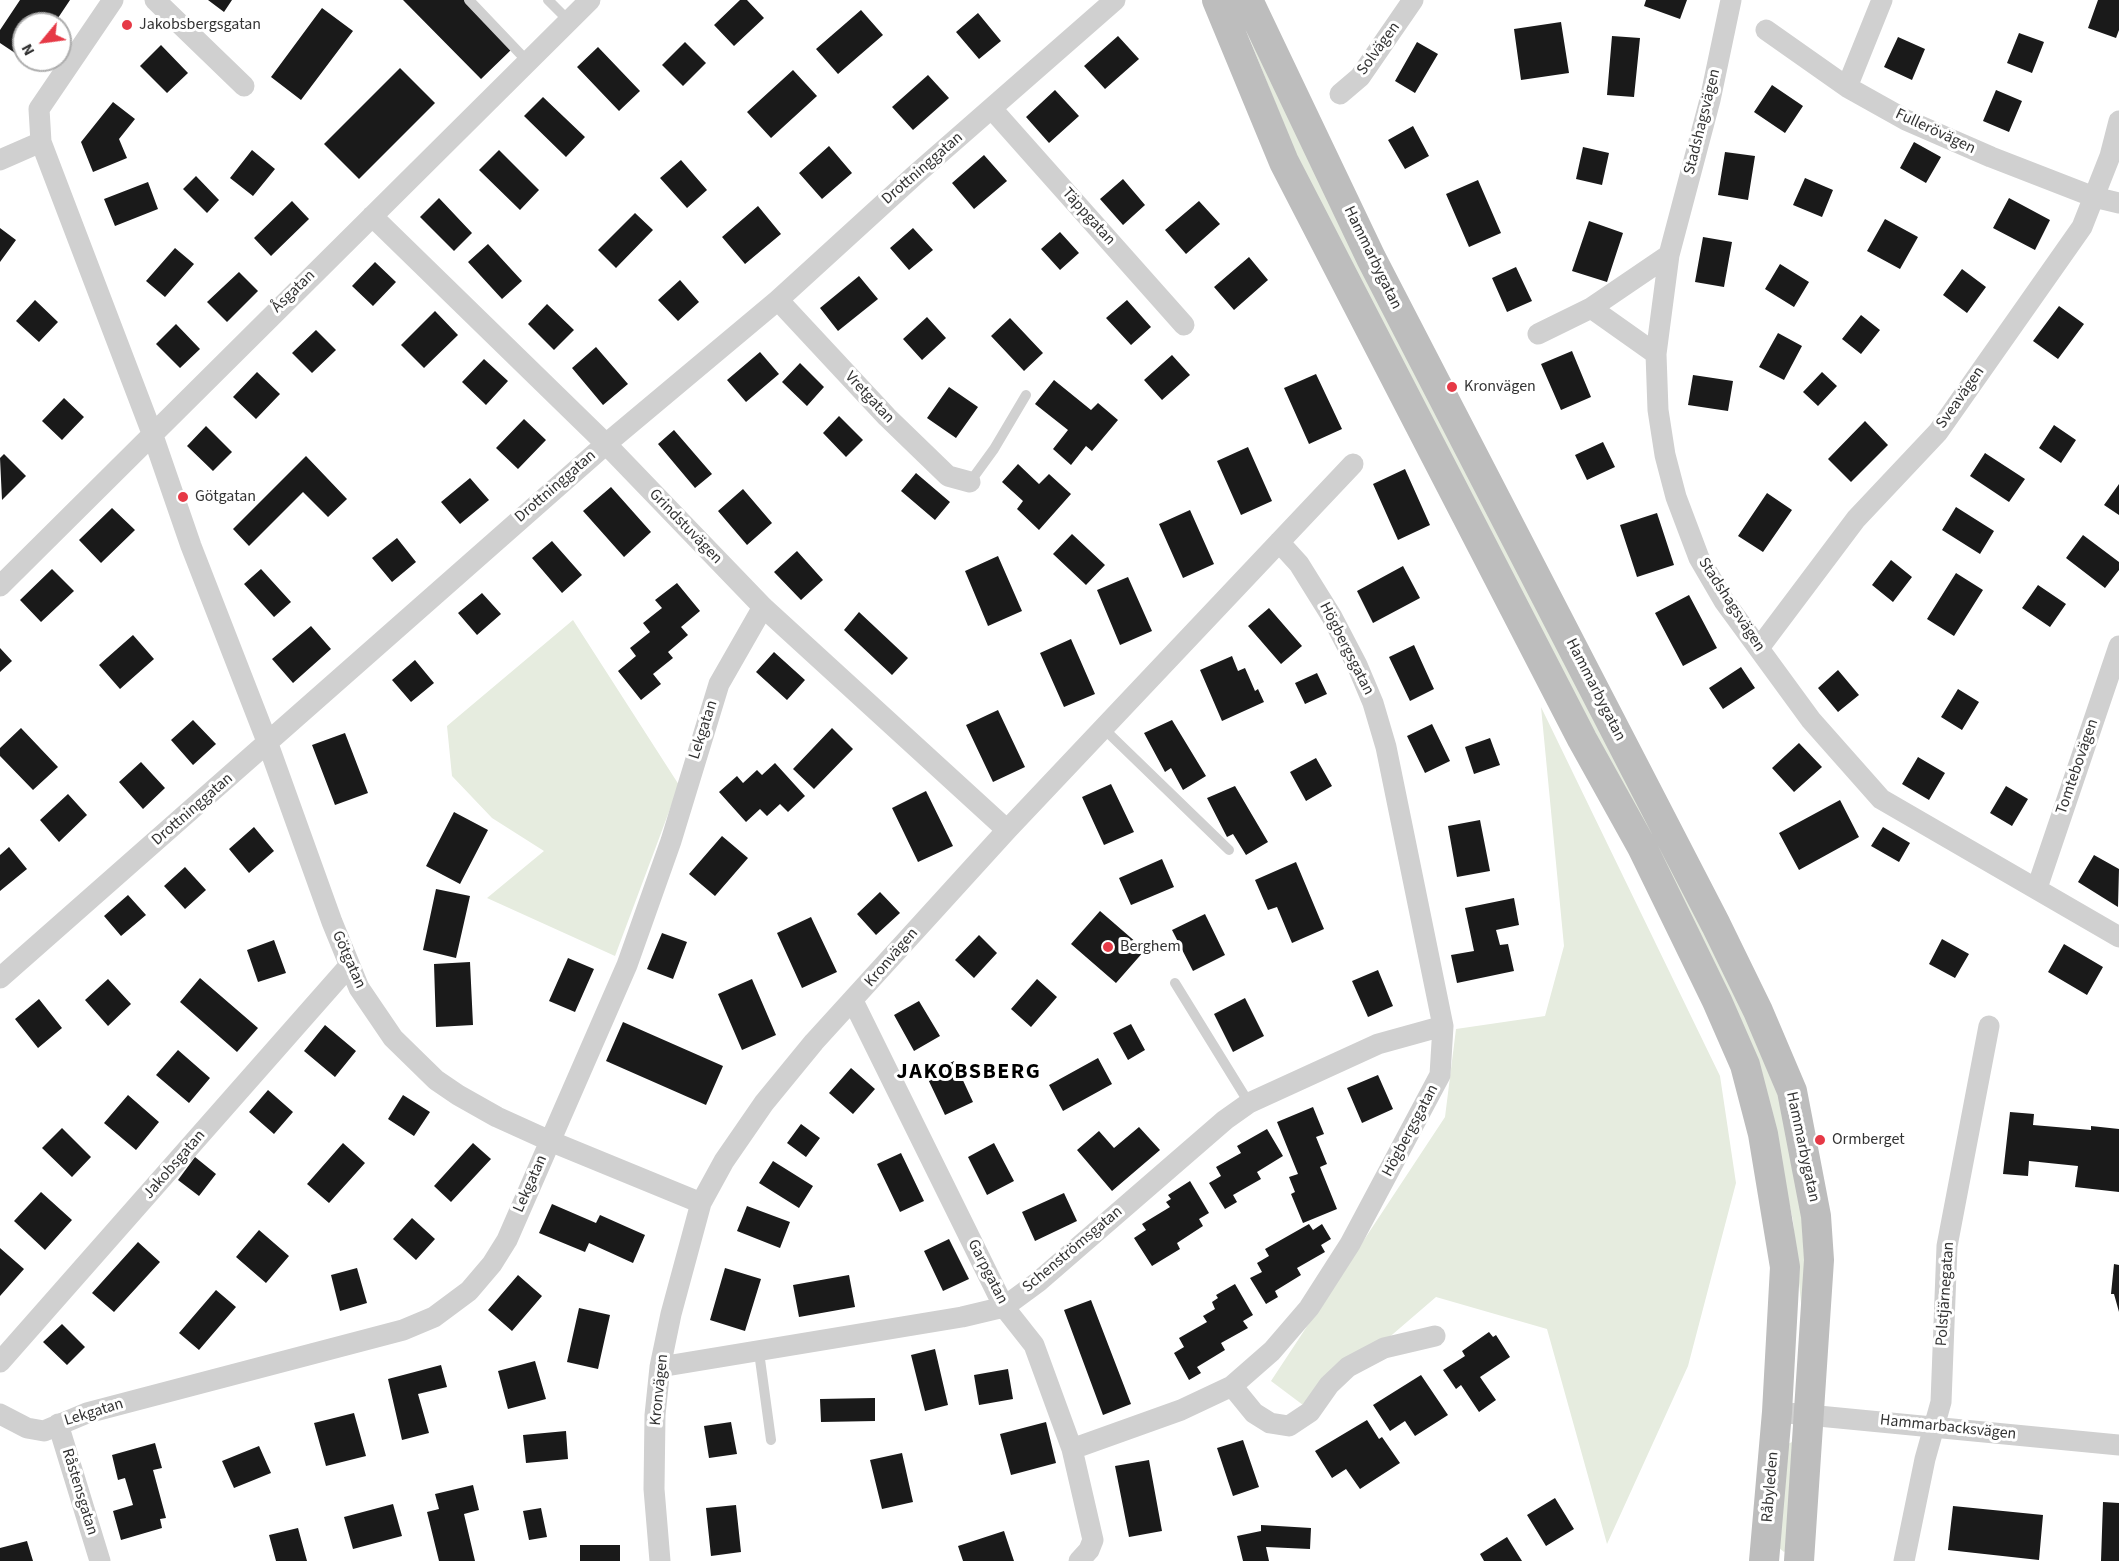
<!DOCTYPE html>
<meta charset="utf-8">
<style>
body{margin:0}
#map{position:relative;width:2119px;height:1561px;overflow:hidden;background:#fff;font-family:"Source Sans 3",sans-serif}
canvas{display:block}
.north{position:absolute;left:12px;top:12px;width:60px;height:60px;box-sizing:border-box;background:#fff;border:2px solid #adadad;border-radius:50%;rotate:241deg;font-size:16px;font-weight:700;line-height:24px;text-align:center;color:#333}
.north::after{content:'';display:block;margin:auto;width:21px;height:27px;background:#e63946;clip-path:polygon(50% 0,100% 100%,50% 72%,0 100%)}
</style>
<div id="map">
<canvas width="2119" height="1561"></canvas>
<div class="north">N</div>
</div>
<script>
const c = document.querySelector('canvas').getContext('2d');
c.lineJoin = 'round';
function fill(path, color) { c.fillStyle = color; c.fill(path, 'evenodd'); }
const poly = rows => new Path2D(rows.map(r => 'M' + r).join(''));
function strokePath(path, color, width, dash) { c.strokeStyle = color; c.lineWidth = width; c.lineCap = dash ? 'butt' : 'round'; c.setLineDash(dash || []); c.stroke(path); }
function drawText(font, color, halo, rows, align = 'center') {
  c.font = font + ' "Source Sans 3",sans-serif'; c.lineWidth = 6; c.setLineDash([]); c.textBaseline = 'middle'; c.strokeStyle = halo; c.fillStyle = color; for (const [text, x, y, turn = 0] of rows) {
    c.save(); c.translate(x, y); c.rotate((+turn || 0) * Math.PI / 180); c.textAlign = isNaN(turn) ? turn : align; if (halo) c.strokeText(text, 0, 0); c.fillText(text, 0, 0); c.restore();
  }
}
fill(poly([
 [1234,0,1717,950,1777,1090,1800,1190,1807,1303,1801,1303,1793,1221,1767,1098,1297,157],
 [573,620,679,785,615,956,487,898,544,851,492,818,452,776,447,726],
 [1541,707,1720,1076,1736,1183,1688,1366,1607,1544,1547,1329,1436,1297,1307,1408,1271,1381,1445,1117,1456,1029,1545,1016,1564,946],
 [1792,1442,1790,1548,1784,1552,1779,1548,1786,1445]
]), '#e6ecdf');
fill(poly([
 [20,0,70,0,54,24,24,24,24,59,0,43,0,30],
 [208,0,232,0,224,12],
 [403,0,464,0,512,49,481,79],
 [740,0,747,0,764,18,734,46,714,25],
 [1646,0,1687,0,1680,19,1644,6],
 [2098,0,2119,0,2119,30,2116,38,2088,28],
 [322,8,353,31,301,100,271,77],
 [861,10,883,35,838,74,816,49],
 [978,13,1001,41,979,59,956,32],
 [1561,22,1569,73,1521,80,1514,29],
 [2019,33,2044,42,2032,73,2007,63],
 [1118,36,1139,59,1105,89,1084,66],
 [1612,36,1640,38,1634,97,1607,95],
 [1898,37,1925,49,1912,80,1884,67],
 [685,42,706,63,683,86,662,65],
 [1417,42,1438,54,1415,93,1395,81],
 [161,45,188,73,167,93,140,66],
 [598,47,640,91,619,111,577,67],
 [400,68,435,103,359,179,324,144],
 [793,70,817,96,771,138,747,112],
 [928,75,949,98,913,130,892,107],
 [1772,85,1803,106,1785,133,1754,112],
 [1055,90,1079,116,1049,143,1026,117],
 [1996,90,2022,101,2009,132,1983,121],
 [543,97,585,137,566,157,524,116],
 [113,102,135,119,119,139,127,158,93,172,81,142],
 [1413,126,1429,156,1405,169,1388,140],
 [1914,142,1941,157,1926,183,1900,168],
 [829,146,852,173,822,199,799,173],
 [1583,147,1609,153,1602,185,1576,179],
 [252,150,275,169,253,196,230,178],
 [499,150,539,190,520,210,479,170],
 [1725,152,1755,156,1748,200,1718,195],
 [984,155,1007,181,974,209,952,183],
 [681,160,707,190,687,208,660,178],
 [196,176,219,200,207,213,183,189],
 [1805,178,1833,190,1822,217,1793,205],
 [1123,179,1145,205,1123,225,1100,199],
 [1478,180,1501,233,1469,247,1446,194],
 [148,182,158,209,115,226,104,199],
 [439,198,472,233,454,251,420,217],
 [2009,198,2050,220,2035,250,1993,228],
 [292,201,309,219,271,256,254,238],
 [1199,201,1220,224,1186,254,1165,230],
 [758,206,781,234,745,264,722,237],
 [635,213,653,230,616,268,598,250],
 [1885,219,1918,237,1900,269,1867,251],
 [1589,221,1623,233,1607,282,1572,271],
 [0,228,16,240,0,262],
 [913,228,933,250,909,270,890,248],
 [1060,232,1079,253,1060,270,1041,249],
 [1703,237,1732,242,1724,287,1695,282],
 [488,244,522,281,502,299,468,262],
 [175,248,194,264,165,297,146,281],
 [1249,257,1268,280,1234,310,1214,287],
 [375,262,396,282,373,306,352,286],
 [1780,264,1809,282,1794,307,1765,289],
 [1516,267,1532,301,1507,312,1492,278],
 [1962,269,1986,287,1967,313,1943,295],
 [239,272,258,291,227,322,207,302],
 [859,276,878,299,838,331,820,308],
 [680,280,699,302,678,321,658,300],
 [35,300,58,322,39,342,16,321],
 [1127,300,1151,327,1131,345,1106,318],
 [547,304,574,330,554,350,528,324],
 [2059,306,2084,324,2058,359,2033,341],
 [435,311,458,335,424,368,401,345],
 [1861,315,1880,330,1861,354,1842,339],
 [927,317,946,338,922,360,903,339],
 [1010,318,1043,353,1024,371,991,336],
 [176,324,200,349,180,368,156,344],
 [316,330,336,350,312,373,292,353],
 [1778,333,1802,346,1784,380,1759,367],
 [596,347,628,384,603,405,572,368],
 [1572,351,1591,397,1561,410,1541,364],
 [760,352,779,374,746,402,727,380],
 [1172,355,1190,375,1162,400,1144,380],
 [484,359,508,381,486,405,462,382],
 [800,363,824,387,807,406,782,382],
 [257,372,280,394,256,419,233,397],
 [1822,372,1837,386,1818,406,1803,392],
 [1316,374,1342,429,1309,444,1284,388],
 [1693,375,1733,381,1728,411,1688,405],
 [1054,380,1091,410,1098,403,1118,420,1092,451,1086,446,1071,465,1053,449,1068,430,1035,404],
 [949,387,978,407,956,438,927,418],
 [64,398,84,417,62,440,42,421],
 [839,416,863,440,846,457,823,433],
 [524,419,546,440,518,469,496,448],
 [1865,421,1888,445,1851,482,1828,459],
 [2054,425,2076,440,2061,463,2039,448],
 [206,426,232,452,213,471,187,446],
 [674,430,712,474,695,488,658,444],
 [1603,442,1615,467,1587,480,1575,455],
 [1248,447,1272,501,1241,515,1217,461],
 [1985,453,2025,479,2009,502,1970,476],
 [4,454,26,476,2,500,0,458],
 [306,456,347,499,328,517,303,492,249,546,233,529],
 [1018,464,1039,484,1049,474,1071,494,1039,530,1017,509,1023,501,1002,482],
 [1405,469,1430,525,1398,540,1373,484],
 [916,473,950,502,935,520,901,491],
 [470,478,489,500,460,524,441,502],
 [2119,484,2119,515,2104,505],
 [611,487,651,532,624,557,583,511],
 [743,489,772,523,747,545,718,511],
 [1767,493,1792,510,1763,552,1738,536],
 [1956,507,1994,531,1980,554,1942,530],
 [112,508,135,530,101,563,79,540],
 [1190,510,1214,564,1183,578,1159,524],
 [1657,513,1674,565,1637,577,1620,525],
 [1072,534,1105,565,1086,585,1053,554],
 [2083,535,2119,562,2119,570,2105,588,2066,558],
 [397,538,416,562,392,582,372,558],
 [552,541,582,575,562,593,532,558],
 [797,551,823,580,801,600,774,572],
 [998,556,1022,611,988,626,965,571],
 [1891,560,1912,577,1893,602,1872,585],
 [1403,566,1420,598,1373,623,1357,591],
 [52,569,74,591,41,622,20,600],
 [261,569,291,602,274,617,244,584],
 [1956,573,1983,590,1954,636,1927,619],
 [1128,577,1152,631,1120,645,1097,590],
 [677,583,700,611,681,627,688,635,668,652,673,658,653,674,661,684,641,700,618,671,636,656,630,648,650,632,643,623,662,608,655,600],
 [2038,585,2066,604,2050,627,2022,608],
 [482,593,501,614,477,635,458,613],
 [1689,595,1717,648,1683,666,1655,613],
 [1269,608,1302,646,1281,664,1248,626],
 [859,612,908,658,892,675,844,630],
 [311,626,331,649,293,683,272,659],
 [133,635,154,659,120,689,99,665],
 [1071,639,1095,694,1064,707,1040,653],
 [1414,645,1434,689,1410,701,1389,657],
 [0,648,12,661,0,672],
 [774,652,805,680,787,700,756,672],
 [1232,656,1238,671,1245,668,1255,691,1258,689,1264,702,1222,721,1200,670],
 [415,660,434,683,411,702,392,680],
 [1741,667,1755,688,1723,709,1709,688],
 [1838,670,1859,695,1838,712,1818,688],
 [1317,673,1327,694,1305,704,1295,683],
 [1958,689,1979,702,1962,730,1941,717],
 [998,710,1025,767,993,782,966,725],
 [193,720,216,744,193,765,171,740],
 [1172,720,1206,776,1183,790,1171,768,1165,772,1144,733],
 [1432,724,1450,761,1425,773,1407,736],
 [21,728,58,767,33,790,0,756,0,748],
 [832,728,853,749,814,789,793,769],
 [345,733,368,793,335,805,312,745],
 [1490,738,1500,765,1474,774,1465,747],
 [1799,743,1822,767,1794,792,1772,768],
 [1918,757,1945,773,1929,800,1902,784],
 [1316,758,1332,786,1306,801,1290,772],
 [141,762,165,788,143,809,119,782],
 [775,763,805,796,788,812,780,804,767,816,760,809,746,822,719,792,737,776,743,783,757,770,762,775],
 [1111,784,1134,832,1104,845,1082,797],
 [1235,786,1268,842,1246,855,1233,834,1227,837,1207,798],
 [2006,786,2028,799,2012,826,1990,813],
 [926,791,953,846,918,862,892,808],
 [68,794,87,815,59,842,40,820],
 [1840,800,1859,837,1799,870,1779,833],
 [454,812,488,830,460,884,426,866],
 [1480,820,1490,871,1457,877,1448,826],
 [254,827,274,851,249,873,229,849],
 [1883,827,1910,843,1899,862,1871,846],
 [722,836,748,858,715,896,689,874],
 [9,847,27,869,0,891,0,855],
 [2094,855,2119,869,2118,907,2078,882],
 [1162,859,1174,887,1131,905,1119,878],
 [1296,862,1324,929,1292,943,1277,907,1268,910,1255,880],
 [185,867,206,890,185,909,164,886],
 [436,889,470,896,456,958,423,950],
 [880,892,900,913,876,935,857,914],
 [128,895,146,915,121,936,104,916],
 [1514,898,1519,925,1496,930,1500,945,1508,944,1514,971,1457,983,1451,955,1474,951,1465,908],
 [1100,911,1145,950,1116,983,1071,944],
 [1205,914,1225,955,1193,971,1172,930],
 [811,917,837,972,802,988,777,933],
 [662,933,687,942,673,979,647,969],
 [979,935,997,953,974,978,955,960],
 [1942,939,1969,954,1955,978,1929,964],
 [274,940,286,973,258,982,247,950],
 [2064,944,2103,967,2087,995,2048,972],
 [568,958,594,969,575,1012,549,1001],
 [470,962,473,1025,436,1027,434,964],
 [1378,970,1393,1006,1368,1017,1352,981],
 [200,978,258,1028,237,1052,180,1002],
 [108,979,131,1004,108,1026,85,1000],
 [752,979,776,1035,742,1050,718,994],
 [1037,979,1057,997,1031,1027,1011,1009],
 [1245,998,1264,1036,1233,1052,1214,1014],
 [39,999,62,1028,38,1048,15,1019],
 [919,1001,940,1036,914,1051,894,1015],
 [623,1022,723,1066,706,1105,606,1061],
 [1131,1024,1145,1050,1128,1060,1113,1033],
 [325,1025,356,1051,335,1077,304,1051],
 [178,1050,210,1078,189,1103,156,1075],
 [1098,1058,1112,1084,1063,1111,1049,1085],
 [954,1061,973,1102,945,1115,926,1075],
 [851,1068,875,1089,853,1114,829,1093],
 [1378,1075,1393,1109,1362,1123,1347,1088],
 [268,1090,293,1112,274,1134,249,1112],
 [128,1095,159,1122,136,1150,104,1123],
 [403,1095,430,1112,414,1136,388,1119],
 [1313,1107,1324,1134,1316,1137,1327,1164,1320,1167,1337,1209,1303,1223,1291,1194,1295,1192,1289,1177,1298,1174,1277,1122],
 [2010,1112,2034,1114,2033,1125,2091,1130,2091,1126,2119,1129,2119,1192,2075,1187,2078,1166,2029,1161,2028,1176,2003,1174],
 [801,1124,820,1138,806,1157,787,1143],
 [1139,1127,1160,1150,1112,1191,1077,1150,1099,1131,1114,1148],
 [62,1128,91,1157,72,1177,42,1148],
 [1267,1129,1283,1156,1257,1172,1261,1179,1233,1195,1237,1202,1225,1209,1209,1183,1221,1176,1216,1167,1241,1153,1237,1146],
 [343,1143,365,1163,329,1203,307,1184],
 [473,1143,491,1159,451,1202,434,1186],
 [994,1143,1014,1181,987,1195,968,1157],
 [901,1153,924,1201,900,1212,877,1164],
 [195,1157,216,1174,199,1196,178,1180],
 [773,1161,813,1186,799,1208,759,1183],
 [1190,1181,1209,1213,1199,1219,1203,1226,1177,1243,1180,1249,1152,1266,1134,1238,1146,1230,1142,1224,1170,1207,1166,1202,1171,1199,1168,1195],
 [41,1192,72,1220,45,1250,14,1221],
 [1064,1193,1077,1221,1035,1241,1022,1212],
 [552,1204,596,1223,600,1215,645,1235,633,1263,589,1243,585,1252,539,1233],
 [747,1206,790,1222,780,1248,737,1231],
 [412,1218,435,1239,416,1260,393,1239],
 [1309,1224,1313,1230,1322,1224,1331,1239,1321,1245,1325,1252,1297,1268,1301,1275,1275,1291,1278,1297,1266,1304,1250,1278,1262,1272,1257,1263,1269,1256,1265,1249],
 [259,1230,289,1256,266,1283,236,1257],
 [949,1239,969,1279,943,1291,924,1251],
 [138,1242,160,1262,114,1312,92,1293],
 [0,1248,24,1269,0,1296],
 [2114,1264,2119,1265,2119,1312,2114,1294,2111,1294],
 [357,1268,367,1303,340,1311,331,1275],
 [725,1268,761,1279,745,1331,710,1320],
 [518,1275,542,1296,512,1331,488,1310],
 [849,1275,855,1307,799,1317,793,1285],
 [1235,1284,1253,1315,1243,1321,1248,1328,1221,1343,1225,1350,1197,1367,1201,1373,1189,1380,1174,1353,1184,1347,1179,1338,1207,1322,1203,1316,1215,1309,1212,1302,1218,1298,1216,1295],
 [216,1290,236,1307,199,1350,179,1333],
 [1091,1300,1131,1404,1103,1415,1064,1310],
 [579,1308,610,1315,598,1369,567,1362],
 [62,1324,85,1347,67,1365,43,1342],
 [1489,1332,1493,1337,1496,1335,1510,1357,1480,1377,1496,1400,1479,1412,1461,1385,1456,1389,1443,1370,1465,1356,1462,1351],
 [935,1349,948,1405,925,1411,911,1355],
 [535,1361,546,1399,508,1409,498,1371],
 [441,1365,447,1387,418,1394,429,1433,402,1440,388,1379],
 [1008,1369,1013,1399,979,1405,974,1375],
 [1421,1375,1448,1415,1415,1436,1405,1421,1390,1431,1373,1405],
 [875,1398,875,1421,821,1422,820,1399],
 [354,1413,366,1456,326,1466,314,1423],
 [1367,1420,1379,1439,1382,1437,1400,1463,1360,1489,1346,1469,1332,1478,1315,1451],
 [731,1422,737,1454,709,1458,704,1426],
 [1046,1422,1056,1463,1011,1475,1000,1434],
 [566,1431,568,1459,526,1463,523,1435],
 [1243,1440,1259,1487,1233,1496,1217,1448],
 [155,1443,162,1468,153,1470,166,1518,160,1519,162,1528,121,1540,113,1511,133,1505,125,1478,118,1480,112,1455],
 [259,1446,271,1473,234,1488,222,1461],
 [902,1453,913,1502,882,1509,870,1460],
 [1149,1460,1162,1531,1129,1537,1115,1466],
 [473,1485,479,1510,464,1514,475,1561,439,1561,427,1512,439,1509,435,1494],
 [1555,1498,1574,1529,1546,1546,1527,1515],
 [2103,1502,2119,1503,2119,1561,2101,1561],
 [393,1504,402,1536,353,1549,344,1517],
 [736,1505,741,1552,711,1556,706,1508],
 [1953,1506,2043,1515,2039,1560,1948,1550],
 [541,1508,547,1537,529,1540,523,1511],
 [1261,1525,1311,1528,1310,1549,1266,1547,1269,1561,1243,1561,1237,1536,1261,1531],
 [298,1528,307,1561,276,1561,269,1535],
 [1004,1531,1014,1561,963,1561,958,1546],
 [1507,1537,1522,1561,1484,1561,1480,1554],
 [27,1541,33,1561,0,1561,0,1548],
 [580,1545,620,1545,620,1561,580,1561]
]), '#1a1a1a');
strokePath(poly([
 [469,0,528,62],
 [548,0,569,21],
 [970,482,994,449,1026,395],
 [1103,728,1229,850],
 [1175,983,1249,1103],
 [759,1352,771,1440]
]), '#d0d0d0', 10);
strokePath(poly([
 [113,0,39,109,41,142,152,433,191,546,268,744,332,922,359,988,393,1038,436,1080,458,1095,497,1117,550,1141,701,1203],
 [155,0,244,86],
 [1731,0,1710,100,1669,255,1656,354,1658,410,1665,455,1676,497,1699,558,1724,601,1811,720,1881,799,2119,937],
 [1766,30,1847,87,1906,120,1991,157,2094,197,2119,203],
 [1847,87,1882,0],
 [1340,94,1360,77,1413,0],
 [992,109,1184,325],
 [0,160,41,142],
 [372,216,606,444,763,607,1007,830],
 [778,300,887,417,948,476,970,482],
 [1591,308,1656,354],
 [1538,334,1591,308,1669,255],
 [0,586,590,0],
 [1759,648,1856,519,1938,432,2082,227,2110,156,2119,121],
 [2037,888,2119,646],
 [0,978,606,444,778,300,914,176,1115,0],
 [853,1001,1004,1307,1034,1345,1072,1449,1093,1540,1089,1550,1079,1561],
 [0,1362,349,966],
 [660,1367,962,1317,1004,1307,1038,1282,1225,1120,1249,1103,1378,1044,1443,1026],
 [1232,1386,1254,1413,1270,1423,1289,1426,1310,1412,1329,1385,1348,1367,1384,1348,1435,1336],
 [1777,1412,2119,1445],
 [0,1414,27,1428,44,1431,87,1413,403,1330,434,1317,469,1291,492,1264,507,1240,627,965,671,841,719,684,763,607],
 [58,1424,100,1561],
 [1072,1449,1181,1410,1232,1386,1272,1351,1309,1308,1350,1244,1440,1075,1443,1026,1386,747,1373,703,1357,665,1332,617,1299,564,1279,542],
 [660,1561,654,1489,655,1415,660,1367,671,1314,701,1203,724,1161,764,1103,814,1042,1007,830,1353,464],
 [1904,1561,1925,1459,1941,1402,1947,1246,1989,1026]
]), '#d0d0d0', 21);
strokePath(poly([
 [1217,0,1284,162,1582,739,1642,847,1717,1001,1745,1065,1763,1134,1785,1267,1777,1412,1764,1561],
 [1248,0,1371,258,1716,925,1758,1011,1792,1091,1816,1216,1819,1260,1799,1561]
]), '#bdbdbd', 30);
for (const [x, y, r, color] of [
 [127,25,6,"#e63946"],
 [1452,387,6,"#e63946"],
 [183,497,6,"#e63946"],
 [1108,947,6,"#e63946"],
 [1820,1140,6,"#e63946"]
]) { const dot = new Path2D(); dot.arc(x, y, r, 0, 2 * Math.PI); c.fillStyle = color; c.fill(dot); strokePath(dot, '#fff', 2); }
drawText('16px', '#333', '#fff', [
 ["Jakobsbergsgatan",139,25],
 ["Kronvägen",1464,387],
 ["Götgatan",195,497],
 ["Berghem",1120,947],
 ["Ormberget",1832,1140]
], 'left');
drawText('16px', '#333', '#fff', [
 ["Solvägen",1379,49,-54],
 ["Stadshagsvägen",1703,122,-76],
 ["Fullerövägen",1935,132,25],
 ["Drottninggatan",923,169,-41],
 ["Täppgatan",1088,217,48],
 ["Hammarbygatan",1372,258,64],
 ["Åsgatan",294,292,-44],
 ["Vretgatan",869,398,47],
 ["Sveavägen",1961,398,-55],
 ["Drottninggatan",556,487,-41],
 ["Grindstuvägen",685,527,46],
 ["Stadshagsvägen",1731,605,57],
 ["Högbergsgatan",1346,649,63],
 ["Hammarbygatan",1595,690,63],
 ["Lekgatan",704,730,-72],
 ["Tomtebovägen",2078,767,-71],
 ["Drottninggatan",193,810,-41],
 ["Kronvägen",892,958,-49],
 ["Götgatan",348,960,66],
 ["Högbergsgatan",1411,1131,-62],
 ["Hammarbygatan",1802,1147,78],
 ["Jakobsgatan",175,1165,-49],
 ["Lekgatan",531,1184,-66],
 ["Schenströmsgatan",1073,1250,-40],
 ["Garpgatan",987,1272,63],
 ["Polstjärnegatan",1946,1294,-86],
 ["Kronvägen",660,1390,-84],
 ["Lekgatan",94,1413,-17],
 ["Hammarbacksvägen",1948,1428,6],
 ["Råbyleden",1771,1487,-85],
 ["Råstensgatan",79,1492,73]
]);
c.letterSpacing = '1.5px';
drawText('bold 22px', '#000', '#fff', [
 ["JAKOBSBERG",969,1073]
]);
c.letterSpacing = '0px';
</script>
